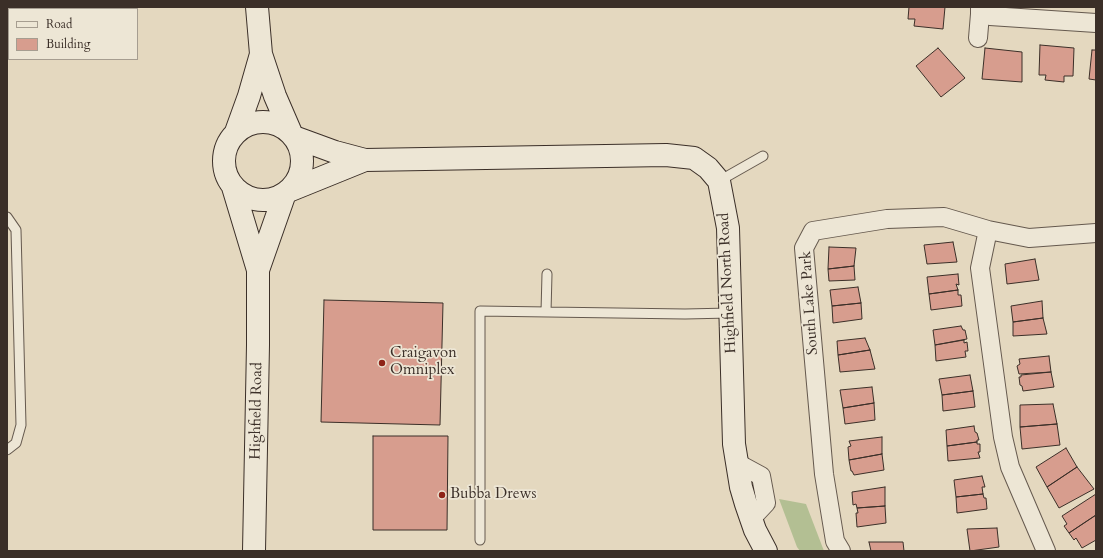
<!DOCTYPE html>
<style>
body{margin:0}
#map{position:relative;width:1103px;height:558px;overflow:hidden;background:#e4d8bf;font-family:Cardo,serif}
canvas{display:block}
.frame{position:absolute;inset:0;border:8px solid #3b2f28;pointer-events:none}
.legend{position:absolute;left:8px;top:8px;width:130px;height:52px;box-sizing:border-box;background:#ede6d5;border:1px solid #a69d90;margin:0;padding:5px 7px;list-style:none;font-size:12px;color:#3b2f28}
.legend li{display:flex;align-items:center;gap:8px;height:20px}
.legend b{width:20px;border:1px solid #a69d90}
</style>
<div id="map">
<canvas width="1103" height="558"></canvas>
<div class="frame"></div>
<ul class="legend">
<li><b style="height:5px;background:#ede6d5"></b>Road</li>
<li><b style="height:11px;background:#d79d8e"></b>Building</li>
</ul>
</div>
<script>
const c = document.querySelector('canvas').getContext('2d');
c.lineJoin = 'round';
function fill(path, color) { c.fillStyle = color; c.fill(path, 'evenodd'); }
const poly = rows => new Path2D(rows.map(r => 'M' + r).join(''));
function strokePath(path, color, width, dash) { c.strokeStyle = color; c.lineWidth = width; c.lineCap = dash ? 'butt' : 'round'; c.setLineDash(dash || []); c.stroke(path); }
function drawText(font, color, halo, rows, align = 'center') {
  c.font = font + ' Cardo,serif'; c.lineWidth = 3.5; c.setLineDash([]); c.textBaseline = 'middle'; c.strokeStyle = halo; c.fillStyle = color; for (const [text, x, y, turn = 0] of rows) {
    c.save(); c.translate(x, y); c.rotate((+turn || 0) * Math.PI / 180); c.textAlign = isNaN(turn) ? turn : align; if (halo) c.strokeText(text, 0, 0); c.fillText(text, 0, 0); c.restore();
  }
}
fill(poly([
 [779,499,806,504,824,551,800,551,797,547]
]), '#b3bf93');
const building = poly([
 [909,7,945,7,943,29,914,26,915,19,908,19,909,7],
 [1040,45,1074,48,1073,76,1064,76,1064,82,1045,80,1046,75,1039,75,1040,45],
 [938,48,965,78,941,97,916,66,938,48],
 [985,48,1022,52,1022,82,982,79,985,48],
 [1092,50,1096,50,1096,80,1089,79,1092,50],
 [953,242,957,262,927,264,924,245,953,242],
 [829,247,856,248,854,266,828,269,829,247],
 [1035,259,1039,280,1007,284,1005,264,1035,259],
 [854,266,855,280,829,281,828,269,854,266],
 [958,274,959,285,956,284,958,290,929,294,927,277,958,274],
 [858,287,861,303,832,306,830,290,858,287],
 [958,290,958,295,961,295,962,306,931,310,929,294,958,290],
 [324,300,443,303,440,425,321,422,324,300],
 [1042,301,1043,318,1013,322,1011,306,1042,301],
 [861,303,862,319,833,323,832,306,861,303],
 [1043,318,1047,334,1013,336,1013,322,1043,318],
 [961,326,963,330,965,330,967,339,935,345,933,330,961,326],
 [865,338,870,350,838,355,837,341,865,338],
 [964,340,964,343,967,342,968,351,965,351,966,357,936,361,935,345,964,340],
 [870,350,875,369,840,372,838,355,870,350],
 [1049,356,1051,372,1019,374,1017,366,1020,364,1019,359,1049,356],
 [1051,372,1054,387,1023,391,1022,386,1020,385,1019,377,1021,377,1021,375,1051,372],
 [970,375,973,391,942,395,939,379,970,375],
 [872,387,874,403,843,408,840,390,872,387],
 [973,391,975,407,943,411,942,395,973,391],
 [874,403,875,420,845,424,843,408,874,403],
 [1053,404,1057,424,1020,427,1020,405,1053,404],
 [1057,424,1060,445,1022,449,1020,427,1057,424],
 [974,426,975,432,977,433,979,440,977,440,977,442,947,446,946,430,974,426],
 [373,436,448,436,447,530,373,530,373,436],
 [882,437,882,454,849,460,848,447,851,446,849,441,882,437],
 [977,442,977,444,980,444,980,452,978,452,980,458,948,461,947,446,977,442],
 [1066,448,1077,467,1047,487,1036,467,1066,448],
 [882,454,884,470,854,475,852,471,851,471,849,460,882,454],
 [1077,467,1094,489,1059,508,1047,487,1077,467],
 [982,476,985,487,982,487,983,494,956,497,954,480,982,476],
 [885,487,885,506,857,508,856,504,853,505,852,492,885,487],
 [983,494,984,498,986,498,987,509,957,513,956,497,983,494],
 [1096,494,1096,515,1069,533,1064,526,1067,524,1062,516,1096,494],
 [885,506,886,523,857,527,856,513,858,513,857,508,885,506],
 [1096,515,1096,540,1082,548,1076,538,1074,540,1069,533,1096,515],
 [997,528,999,547,970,551,967,529,997,528],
 [869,542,903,542,904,551,871,551,869,542]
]);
fill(building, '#d79d8e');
strokePath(building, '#3b2f28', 1);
const lane = poly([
 [719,181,763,156],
 [7,217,16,230,21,425,16,443,7,450],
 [546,312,547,274],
 [480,540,480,311,685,314,730,313]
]);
const street = poly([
 [980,7,980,14,990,16,1096,23],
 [978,38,980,14],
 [988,230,980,268,1003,437,1010,467,1046,551],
 [737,463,761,476,766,503,751,519],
 [841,551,835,541,824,474,804,248,813,231,887,219,944,217,988,230,1029,238,1096,233]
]);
const secondary = poly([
 [257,7,261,54,275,96,291,133],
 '224 161a39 39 0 1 1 78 0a39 39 0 1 1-78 0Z',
 [236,132,249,96,261,54],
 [294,137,335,152,365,160,666,155,694,158,708,168,719,181,728,228,734,444,741,487,746,504,755,530,766,551],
 [233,187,258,270,258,345,254,551],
 [291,190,365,160],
 [258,270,285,193]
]);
strokePath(lane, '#65594e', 11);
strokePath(street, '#65594e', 20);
strokePath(secondary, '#3b2f28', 24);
strokePath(lane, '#ede6d5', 9);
strokePath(street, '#ede6d5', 18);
strokePath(secondary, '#ede6d5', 22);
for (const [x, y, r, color] of [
 [382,363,4,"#8f2418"],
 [442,495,4,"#8f2418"]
]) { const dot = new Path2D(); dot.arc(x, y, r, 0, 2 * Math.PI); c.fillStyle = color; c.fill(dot); strokePath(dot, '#ede6d5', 1.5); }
drawText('15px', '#3b2f28', '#ede6d5', [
 ["Highfield North Road",728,283,-93],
 ["South Lake Park",810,303,-94],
 ["Highfield Road",257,411,-89]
]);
drawText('15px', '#3b2f28', '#ede6d5', [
 ["Craigavon",390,354],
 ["Omniplex",390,371],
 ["Bubba Drews",450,495]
], 'left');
</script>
